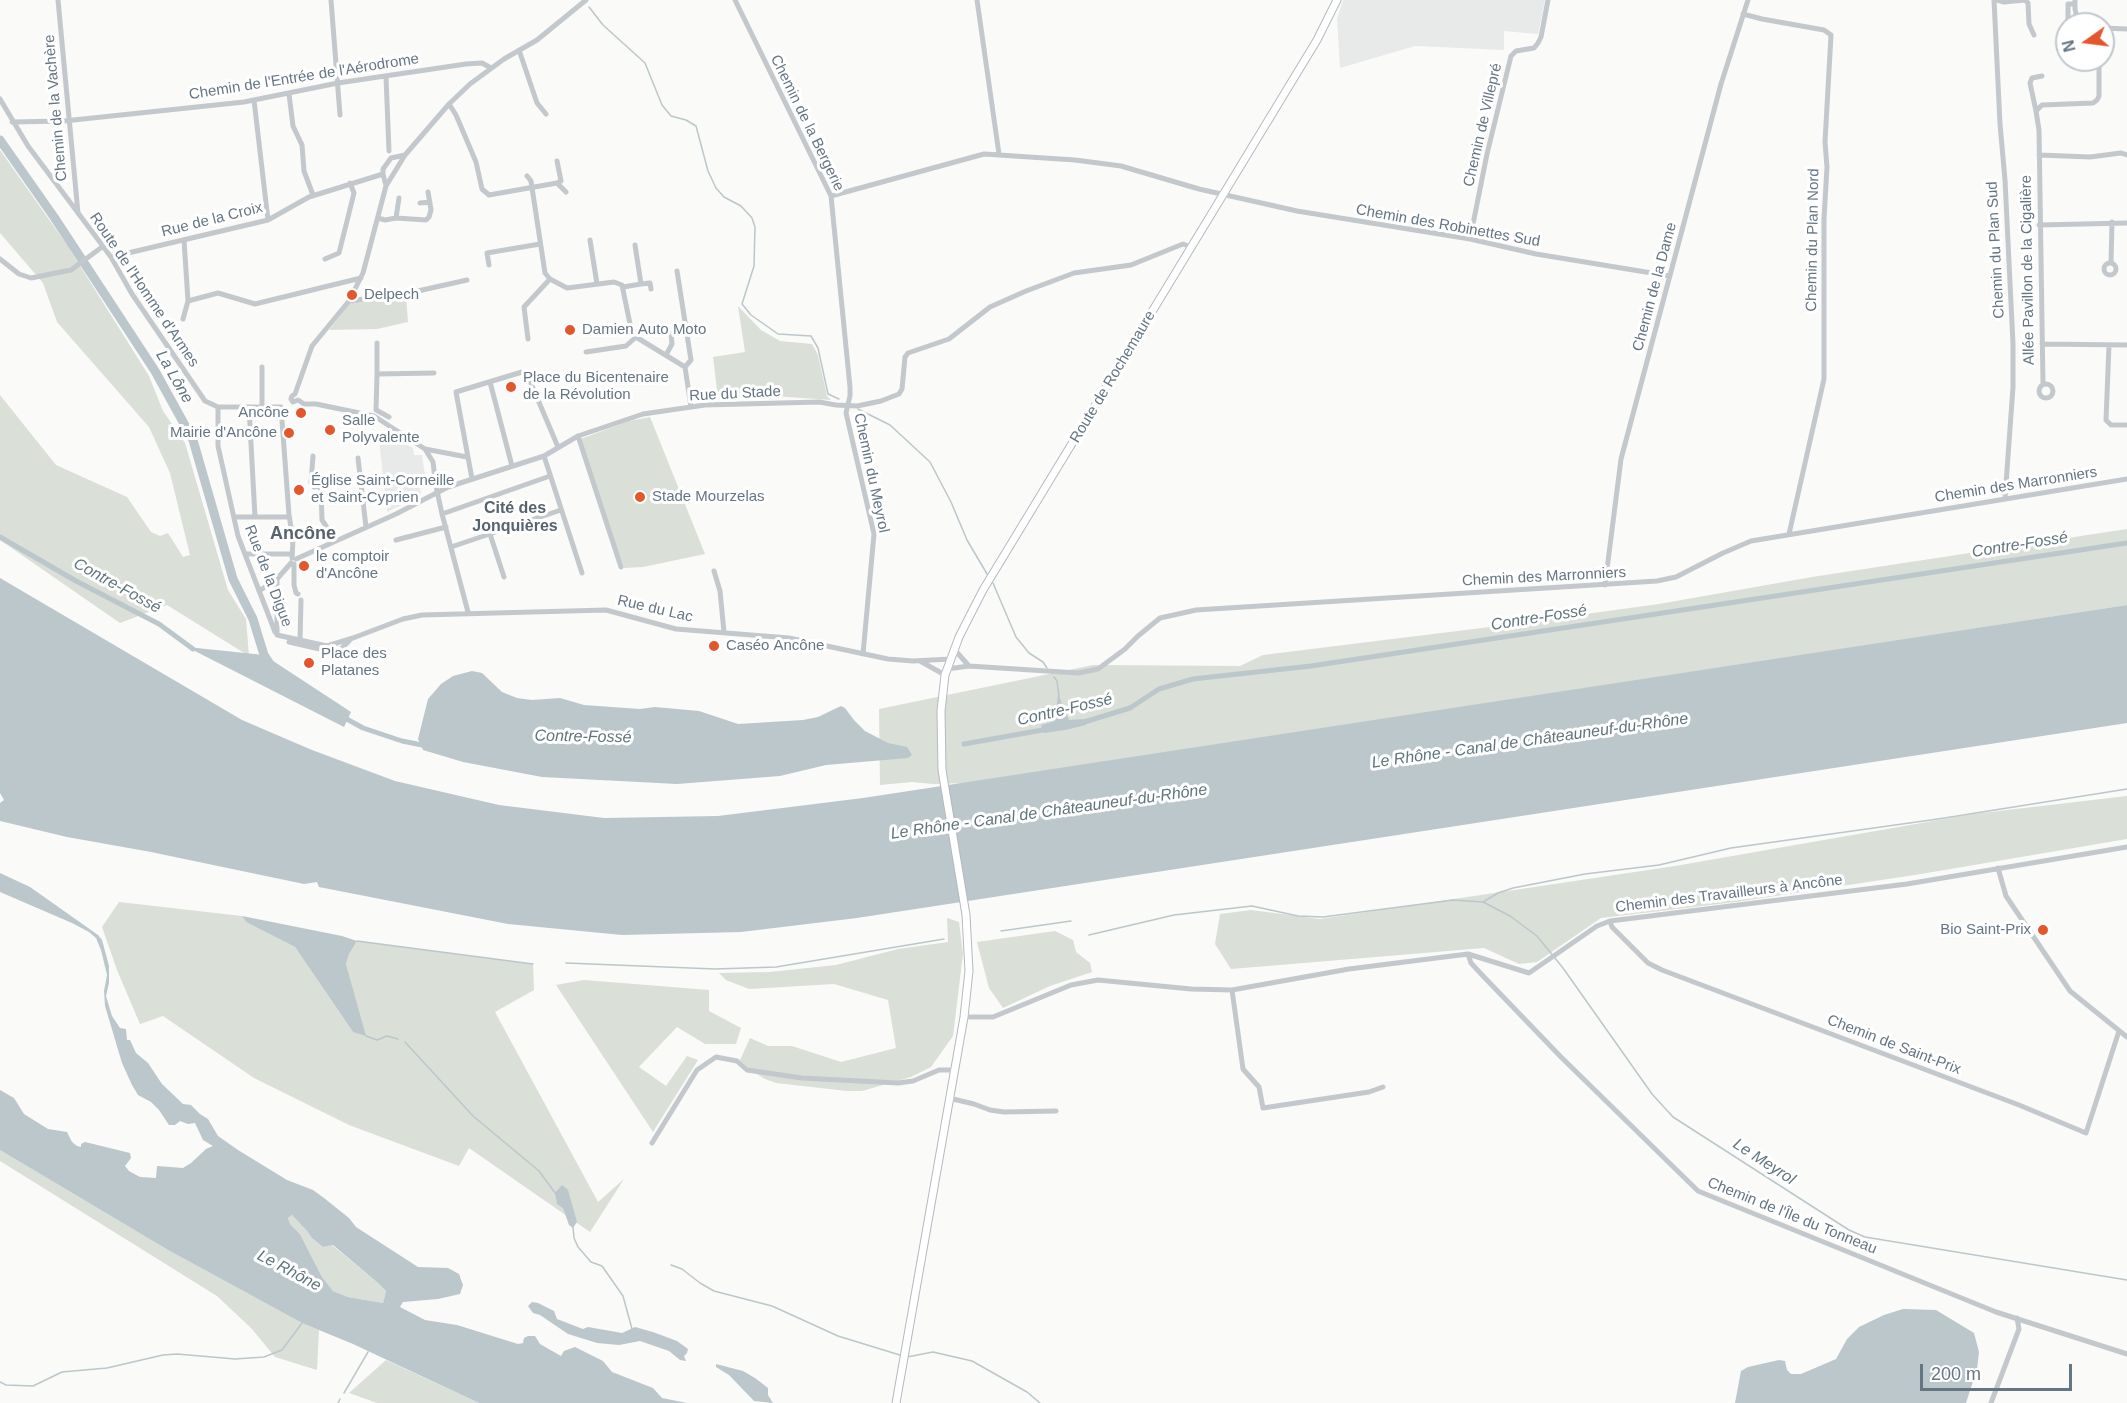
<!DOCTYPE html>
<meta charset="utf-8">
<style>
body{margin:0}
#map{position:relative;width:2127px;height:1403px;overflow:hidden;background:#fafaf8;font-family:Arial,sans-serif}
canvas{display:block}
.north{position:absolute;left:2055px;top:12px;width:60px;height:60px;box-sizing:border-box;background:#fff;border:2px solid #c1c8cd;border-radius:50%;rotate:256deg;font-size:16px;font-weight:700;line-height:24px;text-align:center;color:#657683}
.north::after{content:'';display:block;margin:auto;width:21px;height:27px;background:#e4572e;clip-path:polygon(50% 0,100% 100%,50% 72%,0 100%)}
.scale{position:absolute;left:1920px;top:1364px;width:152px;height:27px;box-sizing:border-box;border:3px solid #657683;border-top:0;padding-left:8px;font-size:18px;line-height:21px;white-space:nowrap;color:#657683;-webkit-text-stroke:4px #fff;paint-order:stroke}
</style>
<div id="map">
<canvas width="2127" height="1403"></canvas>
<div class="north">N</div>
<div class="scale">200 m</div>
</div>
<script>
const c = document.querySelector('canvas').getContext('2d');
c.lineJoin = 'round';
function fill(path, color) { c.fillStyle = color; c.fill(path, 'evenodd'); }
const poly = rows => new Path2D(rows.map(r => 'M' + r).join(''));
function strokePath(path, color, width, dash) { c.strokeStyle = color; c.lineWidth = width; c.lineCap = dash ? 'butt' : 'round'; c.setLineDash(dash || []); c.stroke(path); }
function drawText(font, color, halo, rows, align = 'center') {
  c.font = font + ' Arial,sans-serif'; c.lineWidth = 6; c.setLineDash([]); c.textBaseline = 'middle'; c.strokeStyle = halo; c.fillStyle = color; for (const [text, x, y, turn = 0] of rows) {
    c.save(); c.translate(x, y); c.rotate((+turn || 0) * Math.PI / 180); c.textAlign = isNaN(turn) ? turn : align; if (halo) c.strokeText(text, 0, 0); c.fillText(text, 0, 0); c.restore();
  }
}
fill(poly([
 [1343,0,1545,0,1538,34,1504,31,1504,50,1415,46,1340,68,1337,19],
 [379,440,402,442,413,448,414,455,422,455,425,476,419,477,421,496,387,512]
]), '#e8e9e9');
fill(poly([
 [0,150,67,245,149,376,163,411,185,443,228,590,246,619,249,656,167,605,120,623,0,540,0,395,56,465,127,497,151,532,160,536,168,533,183,557,190,555,170,473,149,427,57,322,43,283,0,233],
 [406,296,408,322,377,329,329,330,350,303],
 [738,306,761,330,780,341,812,344,818,355,827,396,831,400,759,395,718,398,713,357,745,352],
 [650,417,705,554,643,567,624,568,578,440,629,421],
 [2127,529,2127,605,968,783,933,784,912,782,880,785,879,709,1093,665,1240,666,1263,655,1498,626,1659,604,1812,577],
 [2127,796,2127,839,1921,874,1736,902,1601,918,1537,962,1519,964,1484,948,1231,969,1215,944,1220,914,1251,910,1320,919,1675,866,1973,814],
 [119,902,242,916,246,922,295,947,353,1032,365,1035,346,964,349,954,357,941,533,964,534,990,495,1012,598,1202,624,1179,590,1232,469,1148,459,1166,349,1125,254,1078,163,1016,140,1024,117,970,102,927],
 [947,918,959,922,963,954,953,1036,931,1067,911,1077,862,1091,847,1091,776,1083,765,1079,749,1069,740,1060,750,1038,768,1046,792,1046,841,1062,896,1048,888,1000,834,984,749,989,726,980,719,973,770,972,836,965,898,949,948,942],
 [1055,931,1073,940,1076,952,1090,963,1092,972,1050,986,1003,1008,989,988,977,942],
 [584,980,709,990,709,1011,741,1028,736,1044,705,1044,677,1027,639,1067,666,1086,687,1056,698,1060,653,1132,556,985],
 [0,1150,168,1250,302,1323,319,1330,317,1370,275,1357,252,1329,217,1296,0,1161],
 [292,1215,307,1231,312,1238,323,1247,332,1245,378,1283,386,1291,383,1303,348,1297,333,1291,322,1277,300,1234,290,1224,288,1218],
 [386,1360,479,1403,377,1403,349,1393]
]), '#dadfd7');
fill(poly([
 [0,578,242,720,312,750,395,781,499,805,604,818,718,816,863,798,2127,605,2127,723,857,918,741,932,622,935,508,924,319,887,317,882,304,884,151,852,67,837,0,821,0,803,4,800,0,793],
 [187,647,264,655,351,712,344,727],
 [472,671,482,673,502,692,517,698,532,700,560,698,584,705,640,709,655,707,699,711,738,724,803,720,818,717,841,706,845,708,854,720,865,731,888,743,907,747,912,755,908,758,826,765,780,776,677,784,542,777,463,762,423,750,418,739,428,699,441,684,453,676],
 [1058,694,1069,720,1085,719,1086,725,1065,730,1044,733,1041,725,1055,721],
 [0,873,30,887,98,935,102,940,109,966,109,983,106,996,112,1016,120,1028,126,1029,127,1040,130,1040,136,1053,148,1063,162,1084,183,1104,191,1105,200,1114,208,1119,218,1136,238,1150,287,1180,313,1190,324,1198,349,1218,356,1227,418,1267,448,1268,459,1274,463,1285,460,1294,438,1299,403,1302,400,1307,425,1320,457,1325,518,1344,523,1343,524,1338,528,1336,535,1336,540,1344,561,1356,564,1351,575,1347,603,1361,612,1372,653,1388,662,1398,687,1403,479,1403,353,1344,302,1323,168,1250,0,1150,0,1090,14,1098,24,1114,48,1129,67,1132,72,1142,77,1146,81,1147,81,1144,85,1142,130,1153,131,1158,125,1166,129,1171,140,1177,156,1178,157,1166,183,1168,191,1163,206,1149,213,1146,203,1140,195,1123,188,1124,180,1121,175,1125,169,1125,159,1110,151,1102,138,1095,132,1085,122,1063,105,1006,104,991,107,975,101,950,96,938,89,932,72,923,0,892],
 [292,1215,307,1231,312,1238,323,1247,333,1245,378,1283,386,1291,383,1303,348,1297,333,1291,322,1277,300,1234,290,1224,288,1218],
 [242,916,342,936,357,941,349,954,346,964,366,1036,353,1032,295,947,246,922],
 [562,1185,568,1190,577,1222,573,1228,569,1225,563,1208,557,1204,555,1193],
 [532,1302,538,1303,554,1311,557,1319,583,1329,588,1327,622,1333,635,1327,653,1332,677,1341,688,1349,687,1353,684,1356,686,1361,680,1360,669,1351,640,1341,619,1345,597,1343,568,1334,540,1315,533,1313,528,1306],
 [1903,1309,1936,1310,1974,1333,1979,1352,1977,1369,1966,1403,1735,1403,1741,1371,1748,1367,1779,1360,1785,1361,1787,1370,1791,1374,1801,1374,1836,1359,1847,1339,1859,1327,1884,1315],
 [716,1364,743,1371,755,1378,768,1388,768,1395,773,1403,754,1401,729,1375,716,1367]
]), '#bbc7cb');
strokePath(poly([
 [589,7,603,25,645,63,662,105,671,116,686,120,696,126,708,171,716,188,724,197,741,206,752,218,755,227,754,266,742,304,751,315,778,334,811,336,818,348,828,394,839,399],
 [858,409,890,425,930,462,951,502,967,540,987,574],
 [993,583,1016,637,1029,653,1043,662,1047,668],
 [1054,677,1057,681,1059,696],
 [1483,902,1510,916,1537,936,1563,968,1652,1094,1673,1117,1849,1230,1865,1237,2127,1280],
 [1001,931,1071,921],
 [1089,935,1174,915,1252,906,1298,916,1323,917,1453,900,1483,902,1498,893,1513,888,1585,874,1659,865,1731,848,1938,819,2127,789],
 [357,941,533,964],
 [566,963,715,969,776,967,944,939],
 [366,1036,377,1040,387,1036,398,1039],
 [405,1042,473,1116,539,1171,556,1194],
 [573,1227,574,1238,578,1247,591,1262,602,1266,623,1296,632,1329],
 [671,1265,682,1269,700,1283,714,1291,772,1306,838,1336,903,1356],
 [907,1357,933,1352,972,1361,1027,1392,1040,1403],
 [0,1382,6,1385,33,1386,62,1372,107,1368,163,1355,177,1354,235,1359,264,1357,282,1350,302,1323],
 [344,1393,368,1352],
 [338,1403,340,1399]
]), '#bbc7cb', 1.5);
strokePath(poly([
 [0,537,76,581,159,624,193,649],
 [343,717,363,728,402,741,427,746],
 [1081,723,1130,708,1159,689,1193,679,1311,666,2127,543],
 [964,744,1048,729]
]), '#bbc7cb', 5);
strokePath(poly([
 [0,140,54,217,155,371,193,440,233,579,253,619,264,655,270,664],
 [287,1286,320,1305]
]), '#bbc7cb', 9);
const major = poly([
 [896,1403,964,1017,969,971,966,915,942,770,941,711,945,675,959,637,983,590,1317,40,1337,0]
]);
strokePath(major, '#b5babe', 9);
strokePath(poly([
 [58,0,78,213],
 [331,0,340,115],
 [735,0,831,196,850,387,850,396,846,413,874,534,863,654],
 [977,0,999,154],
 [1994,0,2000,124,2005,180,2013,344,2013,387,2005,498],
 [1997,0,2004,2,2025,0,2028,3,2029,24,2034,35],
 [2075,0,2075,9,2077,18,2084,24],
 [1743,14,1762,19,1824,30,1831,35,1825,142,1827,167,1824,219,1824,379,1789,534],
 [2068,24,2068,4,2075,4],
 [2103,28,2127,29],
 [519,50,537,103,546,114],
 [386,77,389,151],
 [289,94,293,126,302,145,304,171,313,195],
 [0,99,28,146,111,257,132,294,205,401,218,407,281,407],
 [254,100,268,220],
 [449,104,456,115,476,162,482,189,489,195,557,183,561,181,557,161],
 [2036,111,2030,83,2032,78,2042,76],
 [12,122,64,121,244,102,338,83,466,64,482,63,491,68],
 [2039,155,2090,157,2121,153,2127,155],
 [383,174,386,186,363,273,349,301,312,346,295,394,292,396,291,399,293,402,298,400,304,404,316,404,374,416,425,449,433,462,435,479],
 [383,174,383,169,391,158,405,155],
 [527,176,531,181,545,273,550,279,567,288,614,282,622,285,630,324,636,337,685,367,691,407],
 [557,183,566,192],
 [386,186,405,155,449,104,470,84,504,59,537,40,586,0],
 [831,196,984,154,1075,160,1121,166,1199,189,1297,211,1470,239,1536,254,1670,276],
 [420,203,430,202],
 [378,218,385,220,396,218,426,220,429,217,431,210,428,192],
 [396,218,399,198],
 [2039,225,2127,223],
 [1470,239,1487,154,1511,56,1516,51,1534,48,1538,43,1541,37,1548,0],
 [184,240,188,301,218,293,255,304,361,278],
 [590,240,597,284],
 [111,257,268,220,309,197,383,174],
 [0,259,19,274,31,278,71,270,102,247],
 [325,259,339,253,354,193,350,183],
 [2111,263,2112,222],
 '2104 269a6 6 0 1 1 12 0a6 6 0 1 1-12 0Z',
 [489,265,487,253,540,244],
 [677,271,691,360,685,367],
 [641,284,650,283,651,289],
 [623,287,641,284,635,245],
 [349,301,409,293,467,280],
 [183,319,188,301],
 [528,339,524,307,550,279],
 [377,343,377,374],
 [2042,344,2127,345],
 [2109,345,2106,420,2111,425,2127,425],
 [586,352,626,346,636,337],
 [666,355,672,344,671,333],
 [490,382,512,466],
 '2039 391a7 7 0 1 1 14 0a7 7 0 1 1-14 0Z',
 [2043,385,2039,130,2036,111,2042,105,2093,103,2097,100,2099,96,2099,60],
 [218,407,218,446,238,536,275,632],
 [249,407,255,517],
 [262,407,262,367],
 [281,407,289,515,293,540,292,558],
 [389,417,376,410,377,374,434,373],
 [578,436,621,567],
 [425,449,467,457],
 [313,456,311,483,314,487,319,486,321,490,322,520,336,541],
 [544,456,582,573],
 [358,458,366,527],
 [434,477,442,514,468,612],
 [472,479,456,392,522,372,527,374,558,447],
 [442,514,550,476],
 [234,517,289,517],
 [490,534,504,577],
 [396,540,446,527],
 [451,547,561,510],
 [245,554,292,554],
 [296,559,396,514,448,487,544,456,578,436,643,414,705,405,819,402,836,405,857,406,881,401,899,394,902,389,905,357,908,353,949,339,990,307,1026,291,1074,273,1131,265,1183,244,1191,247],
 [294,564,294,585,296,593,298,594],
 [714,571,720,591,724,632],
 [277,579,277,635,327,646,353,638,403,619,422,615,606,610,676,629,789,638,888,659,913,661,951,659],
 [1605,585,1621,459,1721,84,1748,0],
 [259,591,277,579,291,563],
 [300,641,301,600],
 [289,642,337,653,349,641],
 [954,649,969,666],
 [920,661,945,675],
 [947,669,969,666,1078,673,1098,669,1125,649,1138,636,1160,618,1196,610,1657,581,1676,577,1723,553,1751,541,2127,479],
 [1998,868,2006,896,2070,991,2127,1037],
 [1610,921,1612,927,1648,963,1662,970,2019,1105,2086,1133,2119,1031],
 [1468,954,1471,963,1484,977,1561,1057,1698,1191,1996,1312,2127,1354],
 [1232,990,1243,1069,1259,1087,1263,1108,1369,1092,1383,1087],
 [964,1017,993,1017,1071,985,1098,980,1191,989,1232,990,1349,969,1468,954,1529,973,1597,926,1610,921,1907,884,2127,847],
 [949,1098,974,1104,990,1110,1004,1112,1056,1111],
 [652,1143,697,1070,716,1057,737,1061,747,1070,802,1078,898,1083,913,1081,939,1070,954,1070],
 [1991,1403,2019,1329,2017,1318]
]), '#c3c8cc', 5);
strokePath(major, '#fff', 7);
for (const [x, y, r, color] of [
 [352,295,6,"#e4572e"],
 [570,330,6,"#e4572e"],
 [511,387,6,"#e4572e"],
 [301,413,6,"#e4572e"],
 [330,430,6,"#e4572e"],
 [289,433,6,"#e4572e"],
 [299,490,6,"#e4572e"],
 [640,497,6,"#e4572e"],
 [304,566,6,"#e4572e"],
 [714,646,6,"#e4572e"],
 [309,663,6,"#e4572e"],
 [2043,930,6,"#e4572e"]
]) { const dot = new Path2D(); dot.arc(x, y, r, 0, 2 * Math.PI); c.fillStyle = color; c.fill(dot); strokePath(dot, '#fff', 2); }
drawText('15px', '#657683', '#fff', [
 ["Chemin de l'Entrée de l'Aérodrome",304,77,-9],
 ["Chemin de la Vachère",56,108,-95],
 ["Chemin de la Bergerie",807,123,64],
 ["Chemin de Villepré",1483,125,-77],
 ["Rue de la Croix",212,220,-14],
 ["Chemin des Robinettes Sud",1448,226,10],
 ["Chemin du Plan Nord",1813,240,-89],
 ["Chemin du Plan Sud",1996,250,-93],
 ["Allée Pavillon de la Cigalière",2028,270,-91],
 ["Chemin de la Dame",1655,287,-75],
 ["Route de l'Homme d'Armes",144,290,56],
 ["Route de Rochemaure",1113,377,-59],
 ["Rue du Stade",735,394,-3],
 ["Chemin du Meyrol",871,473,78],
 ["Chemin des Marronniers",2016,485,-9],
 ["Rue de la Digue",268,576,69],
 ["Chemin des Marronniers",1544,577,-3],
 ["Rue du Lac",655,609,13],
 ["Chemin des Travailleurs à Ancône",1729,894,-7],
 ["Chemin de Saint-Prix",1894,1045,21],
 ["Chemin de l'Île du Tonneau",1792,1216,22]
]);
drawText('15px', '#657683', '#fff', [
 ["Delpech",364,295],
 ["Damien Auto Moto",582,330],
 ["Place du Bicentenaire",523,378],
 ["de la Révolution",523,395],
 ["Ancône",289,413,"right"],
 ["Salle",342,421],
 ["Polyvalente",342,438],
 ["Mairie d'Ancône",277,433,"right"],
 ["Église Saint-Corneille",311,481],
 ["et Saint-Cyprien",311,498],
 ["Stade Mourzelas",652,497],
 ["le comptoir",316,557],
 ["d'Ancône",316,574],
 ["Caséo Ancône",726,646],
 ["Place des",321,654],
 ["Platanes",321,671],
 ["Bio Saint-Prix",2031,930,"right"]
], 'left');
drawText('italic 16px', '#60757c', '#fff', [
 ["La Lône",174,377,60],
 ["Contre-Fossé",2020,545,-9],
 ["Contre-Fossé",117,586,29],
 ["Contre-Fossé",1539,618,-9],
 ["Contre-Fossé",1065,710,-13],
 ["Contre-Fossé",583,737,1],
 ["Le Rhône - Canal de Châteauneuf-du-Rhône",1530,741,-8],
 ["Le Rhône - Canal de Châteauneuf-du-Rhône",1049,812,-8],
 ["Le Meyrol",1764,1162,33],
 ["Le Rhône",289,1271,28]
]);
drawText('bold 16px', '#57646e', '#fff', [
 ["Cité des",515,509],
 ["Jonquières",515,527]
]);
drawText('bold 18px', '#57646e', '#fff', [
 ["Ancône",303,534]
]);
</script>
